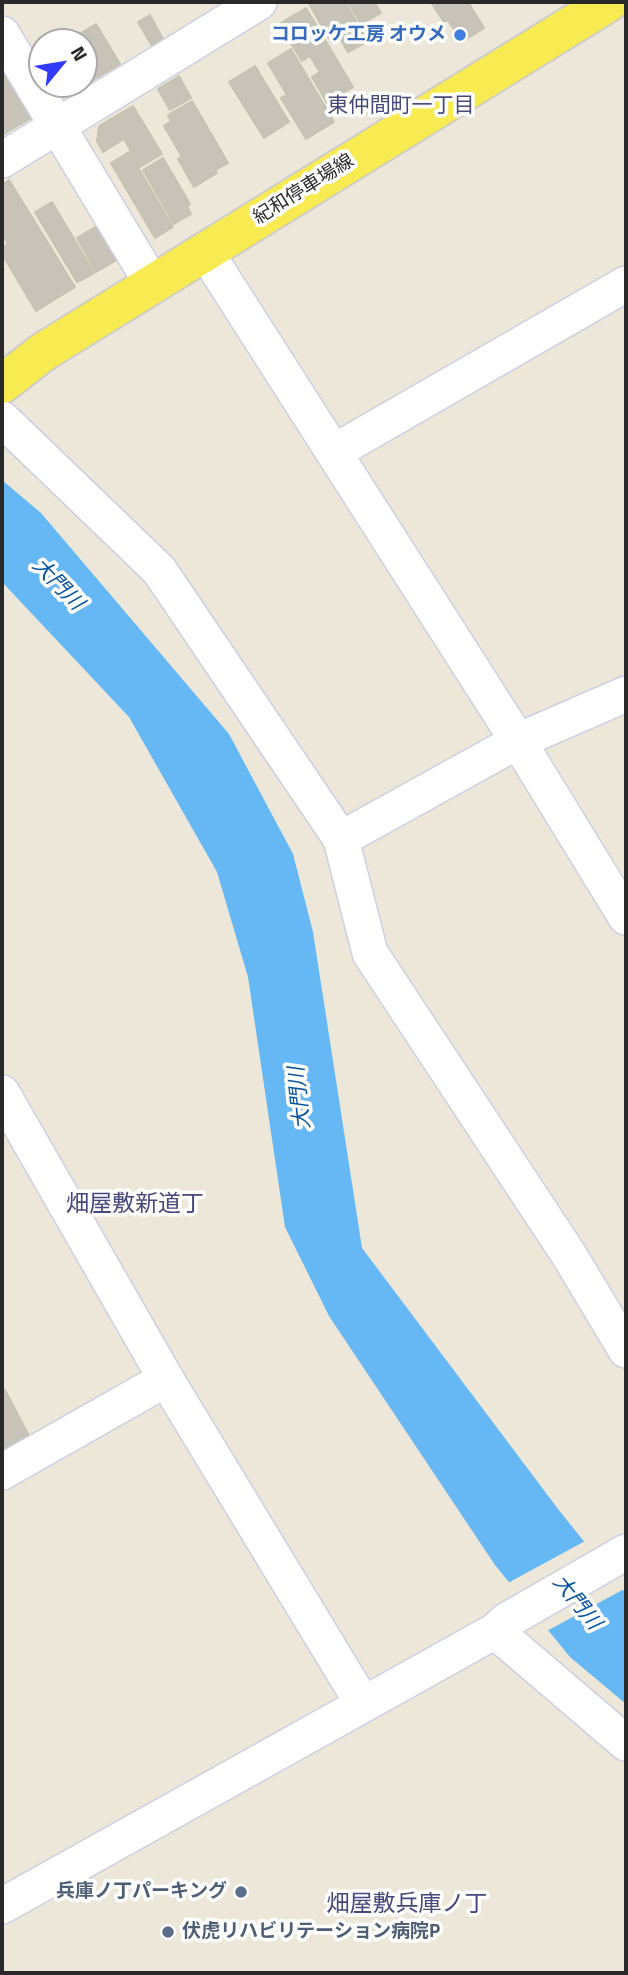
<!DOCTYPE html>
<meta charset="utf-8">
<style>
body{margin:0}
#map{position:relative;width:628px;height:1975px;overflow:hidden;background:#ece7d9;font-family:"Titillium Web",sans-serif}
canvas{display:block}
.frame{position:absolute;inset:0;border:4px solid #292929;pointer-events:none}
.north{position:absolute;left:28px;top:28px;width:70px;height:70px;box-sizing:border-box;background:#fff;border:2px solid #a9a9a9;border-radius:50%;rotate:60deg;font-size:19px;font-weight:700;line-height:28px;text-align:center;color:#292929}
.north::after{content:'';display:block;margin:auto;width:24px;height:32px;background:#333aff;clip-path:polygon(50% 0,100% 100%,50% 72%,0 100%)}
</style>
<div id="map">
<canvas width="628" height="1975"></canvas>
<div class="frame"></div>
<div class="north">N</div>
</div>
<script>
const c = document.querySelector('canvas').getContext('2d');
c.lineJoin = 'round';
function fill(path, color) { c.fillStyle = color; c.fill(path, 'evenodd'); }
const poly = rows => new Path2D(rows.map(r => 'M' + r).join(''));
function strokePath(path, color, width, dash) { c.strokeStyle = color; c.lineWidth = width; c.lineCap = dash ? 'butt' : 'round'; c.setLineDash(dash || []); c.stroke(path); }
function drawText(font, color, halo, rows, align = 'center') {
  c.font = font + ' "Titillium Web","Noto Sans JP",sans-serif'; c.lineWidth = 7; c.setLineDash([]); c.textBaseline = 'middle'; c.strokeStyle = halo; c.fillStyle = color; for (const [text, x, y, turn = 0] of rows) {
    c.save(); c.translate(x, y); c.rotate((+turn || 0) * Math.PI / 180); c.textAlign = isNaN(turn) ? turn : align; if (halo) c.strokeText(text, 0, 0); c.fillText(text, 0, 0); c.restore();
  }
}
fill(poly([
 [2,480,41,513,229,734,293,854,313,932,362,1248,558,1509,626,1594,626,1704,570,1657,495,1565,329,1316,285,1227,248,977,217,872,129,717,2,582]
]), '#66b8f5');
fill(poly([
 [587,1540,626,1588,545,1632,506,1584]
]), '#ece7d9');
const building = poly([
 [308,2,345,2,368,41,348,52,339,37,331,42,308,2],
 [348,2,374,2,381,13,361,24,348,2],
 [431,2,468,2,484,28,462,42,448,20,444,22,431,2],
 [306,8,353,87,327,103,312,77,320,72,310,56,302,61,279,24,306,8],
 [150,15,163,39,152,46,138,22,150,15],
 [96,24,120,64,81,87,80,84,84,84,84,42,66,42,96,24],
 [291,49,334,122,306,139,281,98,287,95,268,63,291,49],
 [255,66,289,122,264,138,229,82,255,66],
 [2,71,31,118,2,135,2,71],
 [179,76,191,98,170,110,158,89,179,76],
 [192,101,228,163,215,170,217,173,194,187,178,159,182,157,164,126,171,121,168,115,192,101],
 [133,106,162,154,140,167,124,139,103,152,97,141,99,126,133,106],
 [129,152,173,227,155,238,111,163,129,152],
 [163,158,190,204,187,206,191,214,174,224,143,170,163,158],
 [9,180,75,287,36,311,2,254,2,248,8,244,2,233,2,185,9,180],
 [52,202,94,273,77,282,35,212,52,202],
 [102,223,122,257,96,272,77,238,102,223],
 [5,1390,29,1436,2,1451,2,1392,5,1390]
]);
fill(building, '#c7c3b9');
strokePath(building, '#c7c3b3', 2);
const minor = poly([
 [2,34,153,285],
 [2,160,259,2],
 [205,251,518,741,626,917],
 [2,419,159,570,341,839,370,953,569,1255,626,1350],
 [334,452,626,284],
 [341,839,518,741,626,694],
 [2,1093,166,1379,363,1704],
 [2,1472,166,1379],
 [495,1631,626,1743],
 [2,1906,495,1631,506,1621,626,1552]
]);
const major = poly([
 [2,384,43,352,609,2]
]);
strokePath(minor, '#cfcfe3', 38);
strokePath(major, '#ccc', 42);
strokePath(minor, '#fff', 35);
strokePath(major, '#f8eb52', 38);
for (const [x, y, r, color] of [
 [460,35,7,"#3f7fe0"],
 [241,1892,7,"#5c6f8a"],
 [168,1932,7,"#5c6f8a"]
]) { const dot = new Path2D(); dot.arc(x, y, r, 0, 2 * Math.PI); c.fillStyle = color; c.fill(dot); strokePath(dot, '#fff', 2.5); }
drawText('bold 19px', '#366cbe', '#fff', [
 ["コロッケ工房 オウメ",446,35]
], 'right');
drawText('19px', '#292929', '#fff', [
 ["紀和停車場線",304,190,-32]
]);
drawText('bold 19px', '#4e5e75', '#fff', [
 ["兵庫ノ丁パーキング",227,1892],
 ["伏虎リハビリテーション病院P",182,1932,"left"]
], 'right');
drawText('21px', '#47487b', '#fff', [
 ["東仲間町一丁目",401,107]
]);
drawText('italic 21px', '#06539f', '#fff', [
 ["大門川",57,585,46],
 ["大門川",301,1098,-96],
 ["大門川",576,1603,51]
]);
drawText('23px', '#47487b', '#fff', [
 ["畑屋敷新道丁",135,1205],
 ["畑屋敷兵庫ノ丁",407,1905]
]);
</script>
